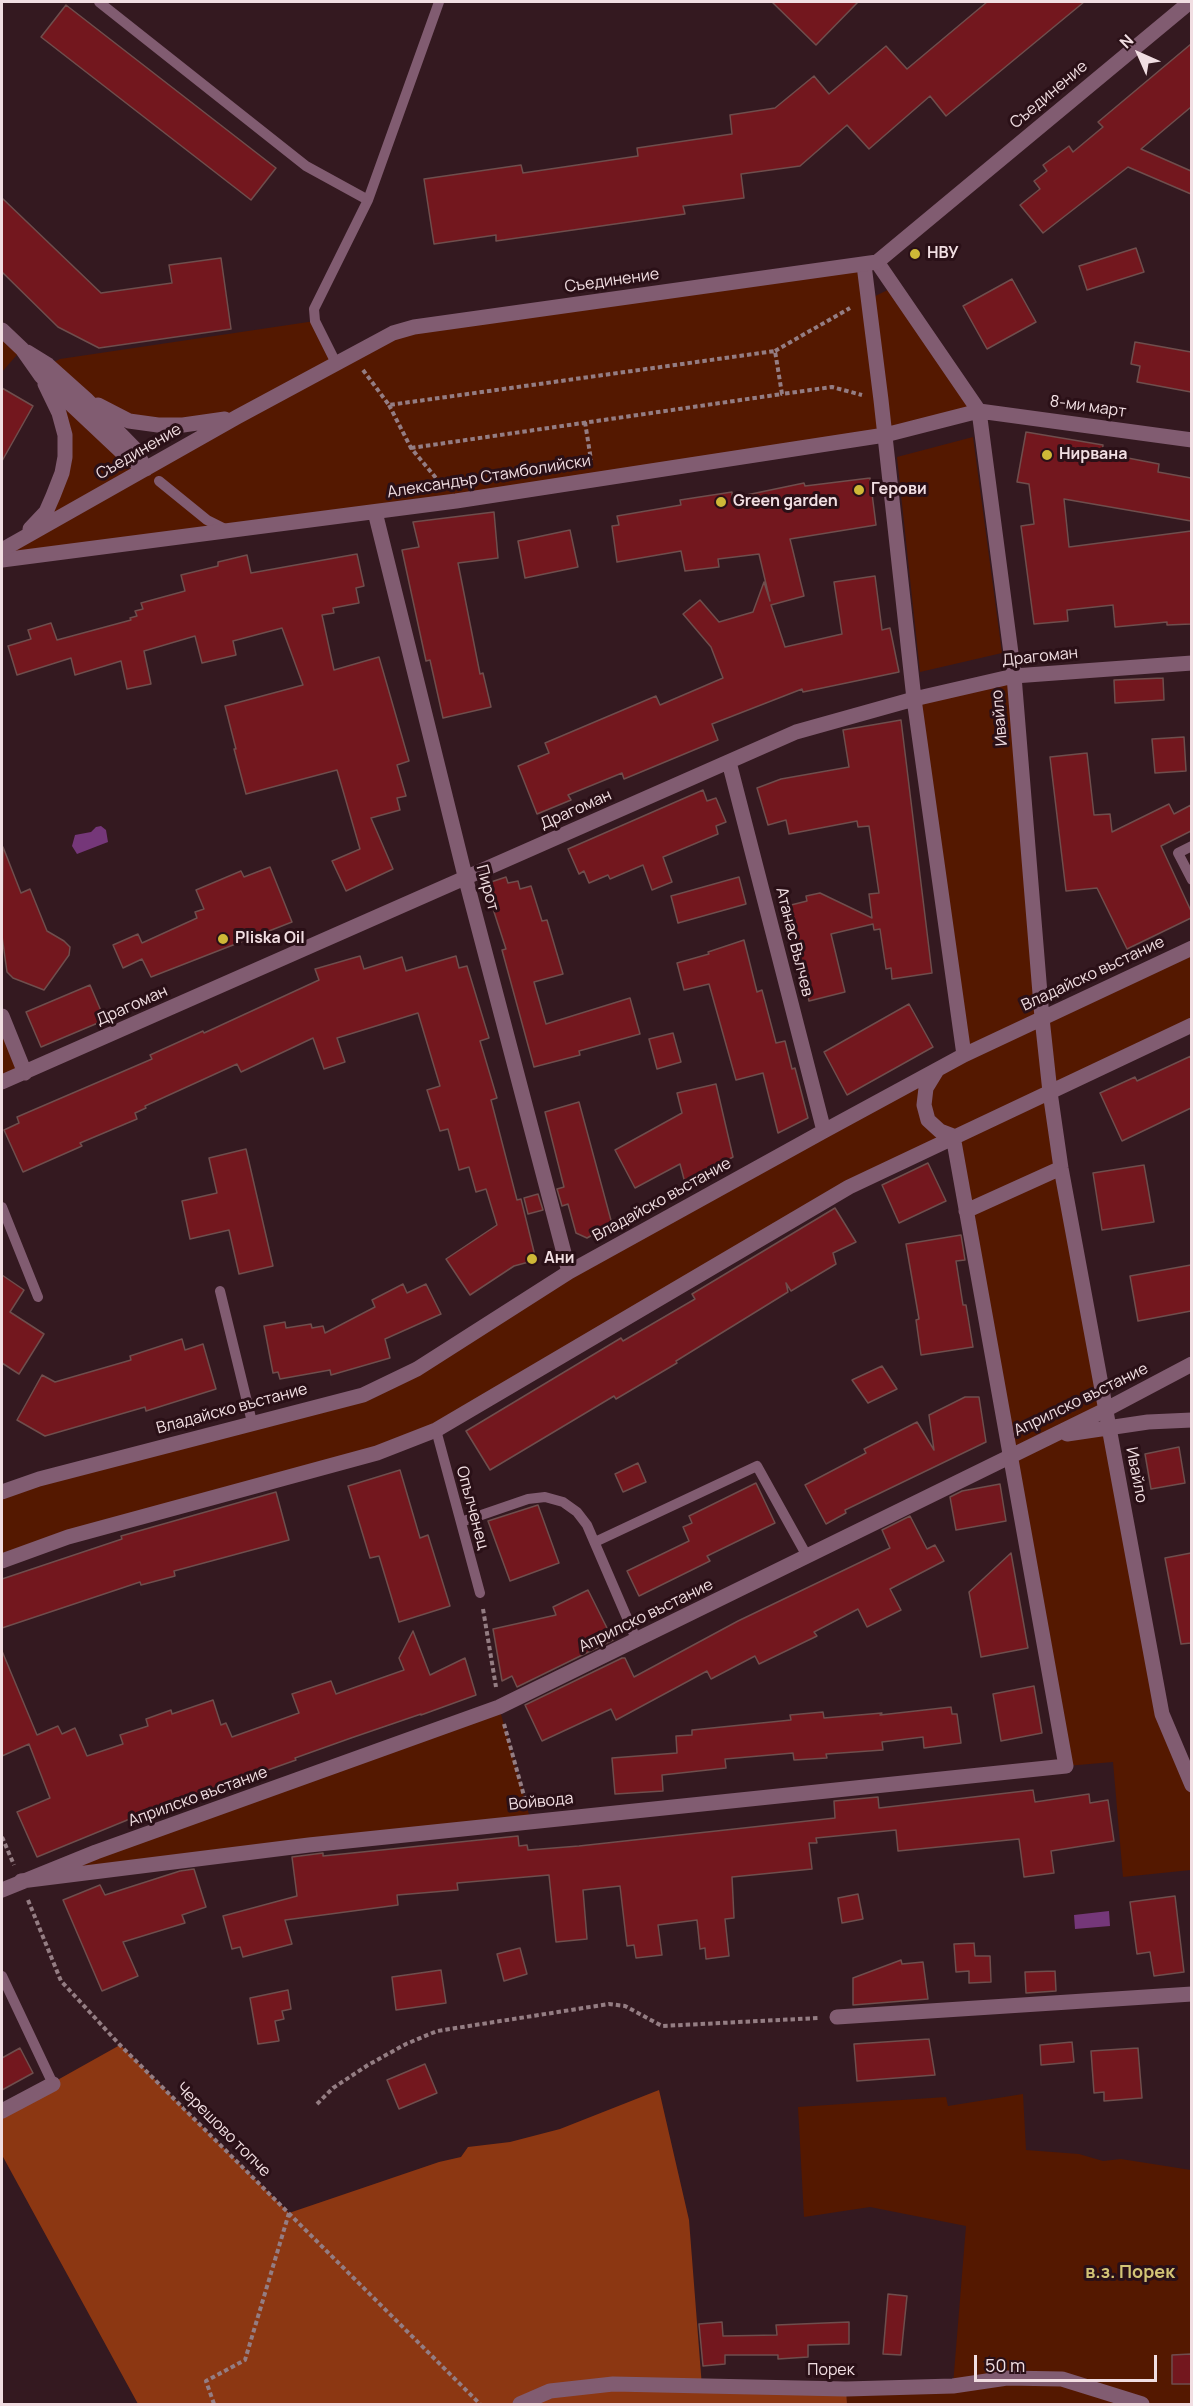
<!DOCTYPE html>
<meta charset="utf-8">
<style>
body{margin:0}
#map{position:relative;width:1193px;height:2406px;overflow:hidden;background:#341920;font-family:Manrope,sans-serif}
canvas{display:block}
.frame{position:absolute;inset:0;border:3px solid #f1dee2;pointer-events:none}
.north{position:absolute;left:1109px;top:24px;width:60px;height:60px;-webkit-text-stroke:4px #2a1017;paint-order:stroke;rotate:315deg;font-size:16px;font-weight:700;line-height:24px;text-align:center;color:#f1dee2}
.north::after{content:'';display:block;margin:auto;width:21px;height:27px;background:#f1dee2;clip-path:polygon(50% 0,100% 100%,50% 72%,0 100%)}
.scale{position:absolute;left:974px;top:2355px;width:183px;height:27px;box-sizing:border-box;border:3px solid #f1dee2;border-top:0;padding-left:8px;font-size:18px;line-height:21px;white-space:nowrap;color:#f1dee2;-webkit-text-stroke:4px #2a1017;paint-order:stroke}
</style>
<div id="map">
<canvas width="1193" height="2406"></canvas>
<div class="frame"></div>
<div class="north">N</div>
<div class="scale">50 m</div>
</div>
<script>
const c = document.querySelector('canvas').getContext('2d');
c.lineJoin = 'round';
function fill(path, color) { c.fillStyle = color; c.fill(path, 'evenodd'); }
const poly = rows => new Path2D(rows.map(r => 'M' + r).join(''));
function strokePath(path, color, width, dash) { c.strokeStyle = color; c.lineWidth = width; c.lineCap = dash ? 'butt' : 'round'; c.setLineDash(dash || []); c.stroke(path); }
function drawText(font, color, halo, rows, align = 'center') {
  c.font = font + ' Manrope,sans-serif'; c.lineWidth = 6; c.setLineDash([]); c.textBaseline = 'middle'; c.strokeStyle = halo; c.fillStyle = color; for (const [text, x, y, turn = 0] of rows) {
    c.save(); c.translate(x, y); c.rotate((+turn || 0) * Math.PI / 180); c.textAlign = isNaN(turn) ? turn : align; if (halo) c.strokeText(text, 0, 0); c.fillText(text, 0, 0); c.restore();
  }
}
fill(poly([
 [864,265,869,299,894,287,978,410,885,435,2,560,46,512,65,457,41,376,145,468,234,418,158,425,86,399,48,365,60,359,315,321,336,362,393,333],
 [2,329,22,349,2,372],
 [973,437,1002,653,920,672,897,457],
 [1014,676,1042,1018,1191,948,1191,1025,1050,1093,1105,1410,1052,1435,1108,1427,1162,1714,1191,1785,1191,1870,1123,1877,1113,1762,1066,1766,953,1136,436,1430,2,1561,2,1484,4,1490,363,1395,569,1272,964,1055,914,699],
 [2,1016,25,1073,2,1082],
 [499,1707,531,1822,21,1881],
 [1023,2094,1026,2150,1079,2154,1103,2161,1121,2159,1191,2170,1191,2404,847,2404,846,2389,953,2385,966,2226,870,2207,804,2217,798,2107,946,2097,948,2106]
]), '#541800');
fill(poly([
 [120,2045,289,2213,439,2162,461,2157,468,2147,510,2142,560,2129,659,2090,689,2220,702,2387,846,2389,847,2404,138,2404,2,2155,2,2111]
]), '#8c3712');
fill(poly([
 [101,826,106,830,108,842,77,854,72,846,75,835,91,832,96,827],
 [1109,1911,1110,1926,1075,1929,1074,1915]
]), '#753779');
const building = poly([
 [772,2,858,2,816,45,772,2],
 [987,2,1084,2,946,116,930,96,869,149,847,125,800,166,741,174,744,198,683,206,685,214,496,241,496,235,434,244,424,179,521,165,523,173,638,156,637,148,732,134,730,115,775,108,814,76,829,94,886,46,907,69,987,2],
 [66,5,276,168,251,200,41,37,66,5],
 [1191,44,1191,107,1141,149,1191,171,1191,194,1128,167,1043,233,1020,205,1040,189,1034,181,1047,171,1043,165,1069,146,1073,152,1103,127,1098,122,1191,44],
 [2,198,101,293,172,283,169,265,221,258,231,329,99,348,58,327,2,272,2,198],
 [1136,248,1144,272,1087,290,1079,266,1136,248],
 [1012,279,1036,322,987,349,963,306,1012,279],
 [1135,342,1191,352,1191,392,1137,382,1140,366,1131,364,1135,342],
 [2,388,33,406,2,461,2,388],
 [1026,432,1103,445,1102,453,1159,464,1158,472,1191,478,1191,521,1064,499,1069,547,1191,531,1191,624,1167,625,1167,622,1115,627,1113,605,1067,610,1068,621,1034,624,1021,526,1034,524,1029,484,1017,482,1026,432],
 [870,478,876,525,790,539,804,596,771,605,785,647,842,634,834,582,875,576,882,630,890,628,899,672,803,692,802,689,712,724,718,740,624,779,622,773,568,795,571,800,537,814,518,766,549,753,545,743,656,696,660,705,723,678,711,647,683,614,700,600,719,622,753,612,764,582,770,601,759,554,718,559,719,567,685,571,681,551,617,562,612,526,619,525,617,516,681,505,680,500,732,492,732,498,804,483,805,486,870,478],
 [494,512,498,558,458,563,480,674,483,673,491,707,443,718,430,660,426,661,402,550,419,547,413,522,494,512],
 [570,530,578,567,525,578,518,541,570,530],
 [357,554,364,586,356,588,359,603,333,608,334,613,322,615,334,670,379,657,409,761,397,765,406,796,397,798,400,810,371,818,393,869,346,891,332,861,360,849,337,770,246,794,234,749,236,749,225,706,303,685,282,628,233,641,236,655,202,663,195,636,144,651,151,684,127,689,121,661,75,675,71,658,17,675,8,646,31,639,28,630,51,623,57,640,131,620,130,618,137,616,135,611,143,609,141,603,185,591,181,575,218,566,218,562,247,555,251,573,357,554],
 [1163,678,1164,700,1115,703,1114,680,1163,678],
 [901,720,932,973,892,979,891,968,886,969,880,929,874,930,873,924,831,934,845,992,809,1001,787,906,807,901,806,896,820,893,872,918,869,894,879,893,869,826,858,827,857,821,789,834,786,820,768,825,757,788,781,779,849,767,843,730,901,720],
 [1184,737,1186,771,1155,773,1152,739,1184,737],
 [1087,753,1094,815,1110,814,1112,832,1169,804,1174,814,1191,805,1191,831,1161,846,1191,911,1191,918,1127,949,1097,888,1066,891,1050,757,1087,753],
 [703,790,707,801,716,798,726,822,716,826,718,834,663,857,672,882,652,890,643,865,610,879,608,875,589,883,584,871,579,874,568,849,703,790],
 [3,847,21,893,30,889,47,931,64,941,70,947,69,955,44,990,13,978,7,972,2,936,3,847],
 [270,867,292,922,151,977,142,959,123,968,113,945,138,934,142,943,197,918,195,912,204,909,196,890,241,871,244,877,270,867],
 [506,877,508,883,518,881,520,889,531,886,542,921,547,920,563,974,534,982,546,1024,630,998,640,1034,579,1051,580,1055,534,1067,502,950,506,949,485,884,506,877],
 [739,877,746,904,678,923,671,896,739,877],
 [744,940,757,992,762,990,776,1043,785,1041,792,1069,795,1068,808,1118,778,1133,763,1073,736,1080,709,984,684,990,677,963,709,954,708,952,744,940],
 [360,956,364,969,402,957,406,971,456,956,459,968,467,966,489,1038,480,1041,497,1098,491,1100,517,1200,521,1199,536,1260,514,1266,470,1295,446,1259,497,1225,486,1189,476,1192,469,1167,459,1170,448,1129,440,1131,427,1090,440,1086,418,1013,337,1038,345,1062,324,1069,313,1038,241,1072,237,1064,145,1106,146,1108,135,1113,137,1119,80,1143,82,1146,23,1172,4,1130,19,1123,17,1117,152,1059,150,1055,203,1031,204,1033,319,980,315,969,360,956],
 [90,985,105,1020,41,1047,26,1012,90,985],
 [909,1004,933,1047,847,1095,824,1052,909,1004],
 [673,1033,681,1062,657,1069,649,1039,673,1033],
 [1191,1056,1191,1108,1122,1141,1100,1093,1135,1077,1137,1081,1191,1056],
 [716,1084,733,1157,685,1183,680,1164,635,1188,615,1150,682,1113,677,1093,716,1084],
 [579,1102,612,1224,587,1238,576,1233,568,1204,562,1206,557,1189,564,1187,545,1112,579,1102],
 [246,1149,273,1266,239,1274,229,1230,190,1239,182,1201,217,1193,209,1158,246,1149],
 [928,1163,946,1201,899,1223,882,1185,928,1163],
 [1144,1165,1154,1222,1102,1230,1093,1173,1144,1165],
 [538,1194,543,1210,528,1214,524,1198,538,1194],
 [835,1208,856,1242,833,1253,836,1264,791,1291,786,1283,788,1292,676,1361,677,1363,616,1399,614,1396,490,1470,466,1431,621,1338,623,1341,695,1299,692,1294,835,1208],
 [961,1235,965,1260,956,1261,963,1305,966,1305,973,1347,921,1355,916,1320,919,1319,906,1244,961,1235],
 [1191,1265,1191,1311,1138,1321,1130,1276,1191,1265],
 [2,1275,24,1290,10,1312,44,1334,19,1374,2,1363,2,1275],
 [403,1284,407,1293,426,1284,441,1314,385,1339,390,1358,331,1375,330,1370,280,1379,278,1372,273,1373,264,1326,285,1322,286,1328,311,1324,312,1328,323,1326,325,1333,375,1307,372,1300,403,1284],
 [182,1339,185,1350,203,1344,216,1389,146,1411,145,1407,45,1436,17,1420,42,1375,55,1382,131,1360,130,1356,182,1339],
 [882,1366,897,1389,868,1403,852,1380,882,1366],
 [965,1397,979,1397,986,1442,845,1510,846,1513,826,1524,805,1485,866,1453,864,1449,917,1422,934,1450,929,1415,965,1397],
 [1179,1447,1185,1483,1151,1489,1145,1454,1179,1447],
 [638,1463,646,1482,623,1492,615,1474,638,1463],
 [400,1470,420,1538,428,1535,450,1606,399,1622,379,1556,370,1558,348,1486,400,1470],
 [756,1483,775,1523,707,1556,710,1561,639,1596,627,1571,689,1541,683,1527,692,1523,689,1516,756,1483],
 [1000,1484,1006,1521,956,1530,950,1497,962,1491,1000,1484],
 [276,1492,289,1540,174,1571,175,1576,141,1585,140,1582,2,1628,2,1579,122,1539,121,1536,276,1492],
 [538,1505,559,1563,510,1581,488,1521,538,1505],
 [910,1516,927,1549,935,1545,944,1561,890,1589,901,1610,867,1627,858,1609,814,1632,817,1636,759,1664,755,1656,711,1679,707,1671,616,1720,611,1709,542,1741,525,1705,622,1658,625,1658,634,1677,738,1621,890,1548,882,1530,910,1516],
 [1011,1553,1028,1648,981,1657,969,1592,1011,1553],
 [1191,1553,1191,1643,1181,1644,1165,1558,1191,1553],
 [588,1590,613,1640,517,1687,512,1676,502,1681,493,1629,556,1615,553,1607,588,1590],
 [413,1631,430,1675,465,1658,476,1695,421,1715,421,1714,351,1738,295,1758,296,1760,265,1771,264,1769,160,1809,159,1807,37,1857,17,1812,50,1798,29,1744,2,1756,2,1651,37,1735,58,1726,62,1734,75,1728,87,1756,123,1744,120,1735,148,1726,146,1719,171,1710,172,1714,213,1700,221,1725,226,1723,232,1737,299,1713,292,1694,331,1681,336,1694,404,1670,399,1658,413,1631],
 [1034,1686,1042,1733,1001,1741,993,1694,1034,1686],
 [951,1707,952,1714,957,1714,961,1743,924,1748,923,1737,882,1742,883,1750,826,1754,827,1758,794,1760,793,1753,725,1759,726,1768,662,1775,663,1791,615,1794,612,1758,677,1753,676,1736,692,1735,692,1730,791,1720,790,1715,823,1712,824,1718,882,1713,880,1715,951,1707],
 [1033,1790,1035,1802,1089,1794,1090,1803,1108,1800,1114,1841,1051,1851,1054,1873,1024,1877,1019,1839,898,1851,896,1830,816,1838,817,1843,809,1843,812,1869,732,1877,734,1918,725,1919,729,1956,706,1959,705,1948,700,1949,697,1920,658,1925,662,1955,636,1958,634,1945,627,1946,620,1886,583,1890,587,1939,556,1942,549,1875,457,1883,458,1890,397,1895,398,1905,285,1920,292,1944,243,1957,240,1947,232,1949,223,1916,297,1896,292,1857,323,1853,323,1856,518,1836,519,1846,527,1845,528,1850,579,1846,835,1818,834,1801,878,1797,879,1808,1033,1790],
 [194,1869,206,1907,182,1915,185,1923,123,1942,138,1976,102,1991,63,1900,100,1885,105,1895,180,1871,194,1869],
 [858,1894,863,1919,842,1923,838,1898,858,1894],
 [1175,1896,1184,1972,1154,1976,1150,1952,1137,1954,1130,1902,1175,1896],
 [974,1943,975,1956,990,1956,991,1982,969,1983,969,1971,956,1972,954,1944,974,1943],
 [520,1948,527,1974,504,1981,497,1954,520,1948],
 [901,1960,902,1964,923,1962,928,1999,853,2005,853,1978,901,1960],
 [441,1970,446,2003,396,2010,392,1977,441,1970],
 [1055,1971,1056,1991,1026,1993,1025,1972,1055,1971],
 [288,1990,291,2009,282,2011,284,2019,275,2021,279,2041,258,2044,250,1998,288,1990],
 [929,2039,935,2075,857,2081,854,2044,929,2039],
 [1072,2042,1074,2062,1041,2065,1040,2045,1072,2042],
 [20,2048,33,2073,2,2090,2,2058,20,2048],
 [1138,2048,1142,2098,1104,2101,1104,2092,1094,2093,1091,2051,1138,2048],
 [425,2064,437,2093,399,2109,387,2080,425,2064],
 [888,2294,907,2296,901,2355,883,2354,888,2294],
 [722,2322,723,2336,777,2335,776,2325,849,2322,849,2344,808,2345,808,2357,778,2359,778,2355,725,2355,725,2364,703,2366,699,2324,722,2322],
 [1191,2354,1191,2384,1172,2384,1172,2355,1191,2354]
]);
fill(building, '#73171e');
strokePath(building, '#6f4e4d', 1.5);
strokePath(poly([
 [775,351,850,308],
 [363,370,389,405,775,351,782,394,832,387,862,395],
 [389,405,411,448,441,484],
 [585,422,591,460],
 [411,448,782,394],
 [483,1609,496,1687],
 [504,1724,526,1803],
 [2,1837,14,1865],
 [28,1900,61,1981,120,2045,480,2404],
 [317,2104,333,2088,368,2065,406,2044,437,2031,609,2004,625,2006,662,2026,818,2018],
 [214,2404,206,2381,245,2360,289,2213]
]), '#947d83', 4, [4.5, 3]);
strokePath(poly([
 [99,2,306,166,368,200],
 [336,363,315,321,314,309,368,200,439,2],
 [159,481,207,520,227,530],
 [1192,846,1178,853,1192,880],
 [2,1207,38,1297],
 [220,1291,252,1422],
 [436,1430,480,1593],
 [461,1522,528,1499,545,1497,563,1502,577,1512,587,1525,637,1641],
 [595,1542,757,1466,807,1556],
 [2,1976,53,2084]
]), '#815c71', 10);
strokePath(poly([
 [877,262,979,411,1014,676,1042,1018,1050,1092,1061,1168,1162,1714,1192,1785],
 [864,265,881,400,914,699,964,1055],
 [375,512,466,880,569,1272],
 [2,560,456,501,885,435,979,411,1192,440],
 [729,762,824,1131],
 [2,1016,25,1073],
 [2,1082,796,732,914,699,1014,676,1192,663],
 [966,1211,1061,1168],
 [1067,1434,1148,1422,1192,1420],
 [2,1492,39,1479,363,1395,417,1369,569,1272,824,1131,964,1055,1192,948],
 [2,1561,68,1537,377,1453,436,1430,849,1187,1192,1025],
 [21,1881,309,1845,1066,1766,953,1136,940,1131,928,1120,924,1105,926,1088,937,1070],
 [2,1890,96,1852,499,1707,1105,1410,1192,1364],
 [837,2017,1192,1994],
 [2,2111,53,2084],
 [520,2404,550,2391,613,2384,846,2389,953,2386,1007,2378,1062,2379,1142,2404]
]), '#815c71', 15);
strokePath(poly([
 [2,330,22,349,41,376,127,457,146,469],
 [27,352,48,365,86,399,134,448,144,466],
 [98,405,129,421,158,425,183,425,225,419],
 [30,529,46,512,53,496,62,473,65,457,65,435,59,413,45,384],
 [2,550,237,417,393,333,414,327,877,262,1190,2]
]), '#815c71', 15);
for (const [x, y, r, color] of [
 [915,254,6,"#cfb837"],
 [1047,455,6,"#cfb837"],
 [859,490,6,"#cfb837"],
 [721,502,6,"#cfb837"],
 [223,939,6,"#cfb837"],
 [532,1259,6,"#cfb837"]
]) { const dot = new Path2D(); dot.arc(x, y, r, 0, 2 * Math.PI); c.fillStyle = color; c.fill(dot); strokePath(dot, '#2a1017', 2); }
drawText('16px', '#f1dee2', '#2a1017', [
 ["Съединение",1049,95,-40],
 ["Съединение",612,281,-8],
 ["8-ми март",1088,407,8],
 ["Съединение",139,452,-30],
 ["Александър Стамболийски",489,477,-9],
 ["Драгоман",1040,657,-6],
 ["Ивайло",1000,718,-95],
 ["Драгоман",576,810,-24],
 ["Пирот",487,888,75],
 ["Атанас Вълчев",794,942,76],
 ["Владайско въстание",1093,974,-25],
 ["Драгоман",132,1006,-24],
 ["Владайско въстание",662,1200,-29],
 ["Априлско въстание",1081,1400,-26],
 ["Владайско въстание",232,1409,-15],
 ["Ивайло",1136,1475,79],
 ["Опълченец",472,1508,75],
 ["Априлско въстание",646,1616,-26],
 ["Априлско въстание",198,1797,-20],
 ["Войвода",541,1802,-6],
 ["Черешово топче",223,2130,45],
 ["Порек",831,2371]
]);
drawText('bold 16px', '#f1dee2', '#2a1017', [
 ["НВУ",927,254],
 ["Нирвана",1059,455],
 ["Герови",871,490],
 ["Green garden",733,502],
 ["Pliska Oil",235,939],
 ["Ани",544,1259]
], 'left');
drawText('bold 18px', '#d3c476', '#2a1017', [
 ["в.з. Порек",1130,2273]
]);
</script>
